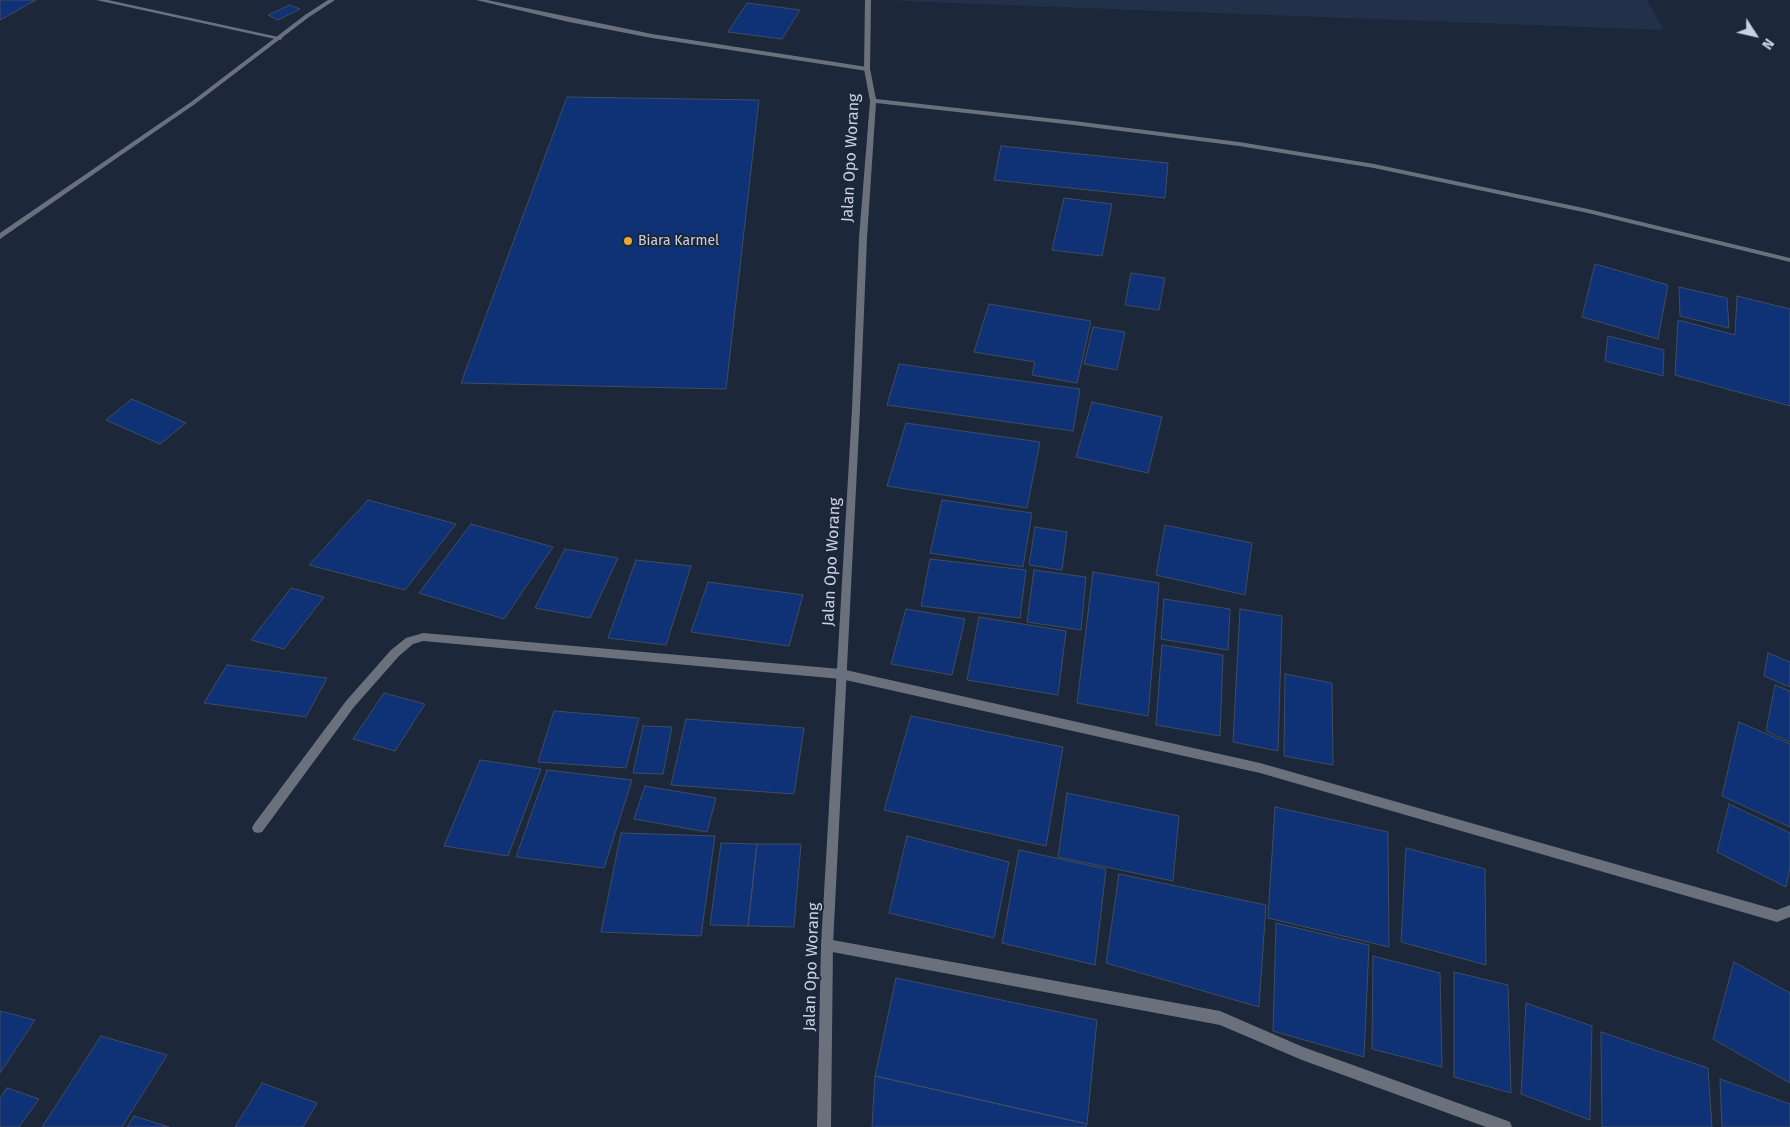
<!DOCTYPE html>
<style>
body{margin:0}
#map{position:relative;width:1790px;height:1127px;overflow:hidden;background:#1c273a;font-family:"Fira Sans",sans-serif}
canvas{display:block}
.north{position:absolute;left:1730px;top:10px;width:50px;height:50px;-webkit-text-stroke:4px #1c273a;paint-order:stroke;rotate:125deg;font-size:14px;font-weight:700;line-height:20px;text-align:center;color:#cbd2df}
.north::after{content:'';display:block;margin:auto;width:18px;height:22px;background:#cbd2df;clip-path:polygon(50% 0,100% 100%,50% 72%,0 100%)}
</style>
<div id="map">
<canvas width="1790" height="1127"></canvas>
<div class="north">N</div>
</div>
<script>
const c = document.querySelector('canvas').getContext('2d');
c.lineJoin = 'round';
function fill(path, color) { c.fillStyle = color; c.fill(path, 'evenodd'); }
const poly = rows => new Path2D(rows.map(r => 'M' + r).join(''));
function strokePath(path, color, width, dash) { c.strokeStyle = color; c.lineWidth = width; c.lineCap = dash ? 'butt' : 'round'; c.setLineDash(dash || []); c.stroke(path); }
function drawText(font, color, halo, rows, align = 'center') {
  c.font = font + ' "Fira Sans",sans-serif'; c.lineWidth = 4; c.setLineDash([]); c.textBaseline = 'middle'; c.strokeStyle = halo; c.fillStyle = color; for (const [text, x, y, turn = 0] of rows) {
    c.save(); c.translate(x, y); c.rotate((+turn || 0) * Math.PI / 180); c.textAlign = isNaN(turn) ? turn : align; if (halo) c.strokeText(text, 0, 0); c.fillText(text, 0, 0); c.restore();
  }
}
fill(poly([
 [900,0,1647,0,1664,30,900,1]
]), '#223049');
const building = poly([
 [0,0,36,0,0,20,0,0],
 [747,3,800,10,782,39,728,32,747,3],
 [290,5,300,9,278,20,268,15,290,5],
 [567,97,759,100,726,389,461,383,567,97],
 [1001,146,1168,163,1165,198,994,180,1001,146],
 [1064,198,1112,204,1102,256,1052,250,1064,198],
 [1595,264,1668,285,1658,339,1582,317,1595,264],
 [1131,273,1165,278,1159,310,1125,305,1131,273],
 [1679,287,1727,298,1729,328,1680,316,1679,287],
 [1737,296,1790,309,1790,406,1675,375,1678,320,1735,335,1737,296],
 [989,304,1091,321,1077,383,1032,375,1035,362,974,352,989,304],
 [1093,327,1125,332,1117,370,1084,364,1093,327],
 [1608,336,1664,350,1663,376,1605,361,1608,336],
 [899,364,1080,389,1073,431,887,405,899,364],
 [132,399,186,423,160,444,106,420,132,399],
 [1092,402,1162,417,1148,473,1076,457,1092,402],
 [906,423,1040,442,1027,508,887,486,906,423],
 [368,500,456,524,405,590,309,565,368,500],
 [942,500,1032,513,1023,567,930,553,942,500],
 [471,524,553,547,504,619,419,593,471,524],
 [1165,525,1252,543,1245,595,1156,575,1165,525],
 [1035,527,1067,532,1062,570,1029,565,1035,527],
 [565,549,618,558,590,618,535,608,565,549],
 [930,559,1026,570,1020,618,921,606,930,559],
 [636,560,691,566,666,645,608,638,636,560],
 [1034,570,1086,577,1081,630,1027,622,1034,570],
 [1093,572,1159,583,1148,716,1077,703,1093,572],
 [708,582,803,595,789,646,691,632,708,582],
 [291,588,324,597,284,649,251,640,291,588],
 [1164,599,1230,609,1228,650,1161,639,1164,599],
 [906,609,965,619,952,675,891,664,906,609],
 [1240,609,1282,616,1278,751,1233,742,1240,609],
 [979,617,1066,631,1058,695,967,680,979,617],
 [1162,645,1223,655,1220,736,1156,725,1162,645],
 [1768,653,1790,662,1790,687,1764,676,1768,653],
 [227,665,327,678,306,717,204,703,227,665],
 [1285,674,1332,683,1333,765,1284,756,1285,674],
 [1775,685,1790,691,1790,742,1766,731,1775,685],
 [384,693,425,704,395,751,353,739,384,693],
 [554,711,639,718,626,768,538,762,554,711],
 [911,716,1063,747,1046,846,884,810,911,716],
 [686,719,804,728,794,794,671,785,686,719],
 [1739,722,1790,744,1790,827,1722,796,1739,722],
 [643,726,672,727,663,774,633,773,643,726],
 [480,760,541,769,508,856,444,846,480,760],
 [547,770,632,780,604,868,516,857,547,770],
 [645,786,716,798,707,832,634,819,645,786],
 [1067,793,1179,816,1173,881,1058,857,1067,793],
 [1729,804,1790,833,1790,868,1786,887,1717,852,1729,804],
 [1275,807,1388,832,1389,947,1268,918,1275,807],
 [621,833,715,836,701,936,601,932,621,833],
 [907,836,1009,862,994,938,889,913,907,836],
 [721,843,757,844,748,926,710,925,721,843],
 [757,844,801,844,794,927,748,926,757,844],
 [1406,848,1485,869,1486,965,1401,942,1406,848],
 [1019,850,1106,869,1095,965,1002,943,1019,850],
 [1119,874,1266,905,1259,1007,1106,963,1119,874],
 [1276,923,1369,945,1364,1057,1273,1031,1276,923],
 [1373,956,1440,973,1442,1067,1372,1049,1373,956],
 [1734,962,1790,993,1790,1083,1713,1039,1734,962],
 [1454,972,1508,985,1511,1093,1454,1077,1454,972],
 [896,978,1097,1020,1087,1124,875,1076,896,978],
 [1526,1003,1592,1026,1590,1120,1521,1094,1526,1003],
 [0,1011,35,1020,0,1073,0,1011],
 [1601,1032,1708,1068,1712,1127,1602,1127,1601,1032],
 [101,1036,167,1055,122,1127,42,1127,101,1036],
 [875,1076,1087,1124,1086,1127,872,1127,875,1076],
 [1720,1079,1790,1104,1790,1127,1722,1127,1720,1079],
 [262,1083,317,1103,303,1127,235,1127,262,1083],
 [7,1088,39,1099,19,1127,0,1127,0,1098,7,1088],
 [134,1116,169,1127,127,1127,134,1116]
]);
fill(building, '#0e3275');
strokePath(building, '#404c61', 1);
fill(poly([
 [96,0,108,0,283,38,280,40,96,0]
]), '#6b717c');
fill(poly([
 [328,0,335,0,309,17,195,104,0,239,0,233,191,102,305,15,328,0],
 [476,0,487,0,652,34,867,67,870,69,867,71,652,38,569,22,476,0],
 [423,633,841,669,1260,763,1777,910,1790,905,1790,917,1777,922,1260,773,841,679,423,641,413,644,399,656,354,707,262,832,258,833,254,832,252,828,254,824,346,701,391,650,406,638,423,633],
 [827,939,1220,1011,1303,1047,1505,1120,1510,1122,1512,1127,1486,1127,1302,1060,1220,1025,827,951,823,949,821,945,823,941,827,939]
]), '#6b717c');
fill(poly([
 [865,0,871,0,870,69,876,99,1074,121,1239,142,1374,164,1588,209,1790,258,1790,262,1588,213,1374,168,1239,146,1074,125,876,103,867,238,860,409,833,945,831,1127,817,1127,821,945,852,409,859,238,870,101,864,69,865,0]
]), '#6b717c');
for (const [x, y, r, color] of [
 [628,241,5,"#e6ad36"]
]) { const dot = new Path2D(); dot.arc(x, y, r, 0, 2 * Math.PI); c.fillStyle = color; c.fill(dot); strokePath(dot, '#1c273a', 2); }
drawText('14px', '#cbd2df', '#1c273a', [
 ["Biara Karmel",638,241]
], 'left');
drawText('16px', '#cbd2df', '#1c273a', [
 ["Jalan Opo Worang",851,158,-87],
 ["Jalan Opo Worang",832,562,-87],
 ["Jalan Opo Worang",812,967,-88]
]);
</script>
